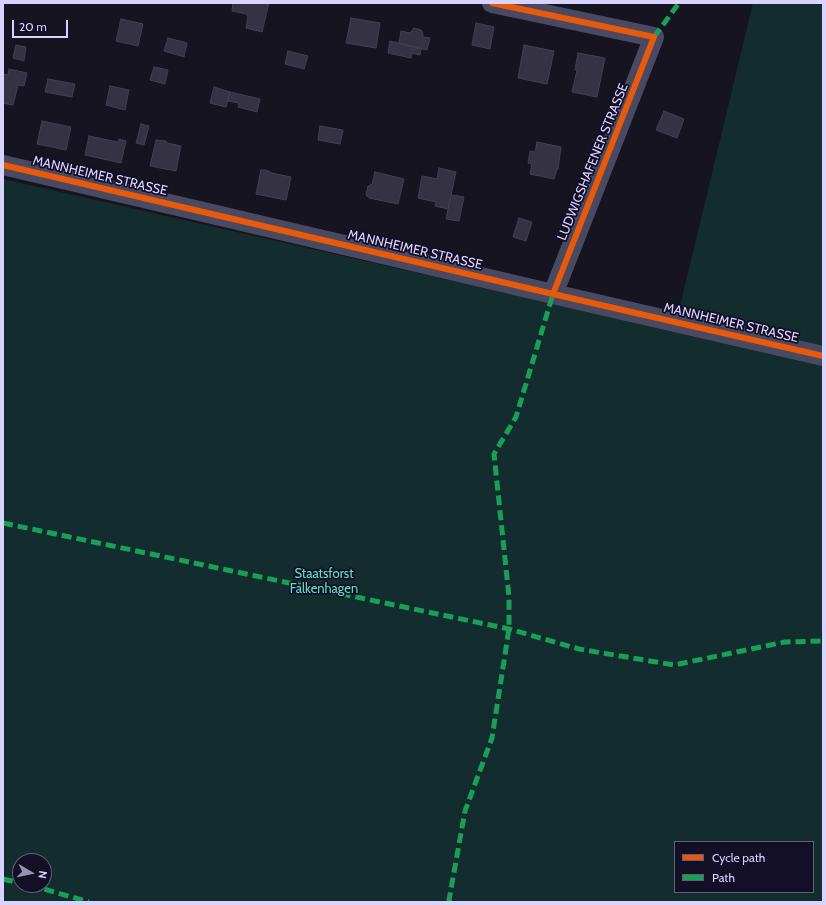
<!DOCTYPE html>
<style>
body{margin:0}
#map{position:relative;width:826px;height:905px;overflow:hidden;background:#161421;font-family:Cabin,sans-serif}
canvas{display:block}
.frame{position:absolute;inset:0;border:4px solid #d9d4ff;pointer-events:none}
.legend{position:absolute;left:674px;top:841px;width:140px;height:52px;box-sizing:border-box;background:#130f26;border:1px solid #625e7d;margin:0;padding:5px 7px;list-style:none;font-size:12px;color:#d9d4ff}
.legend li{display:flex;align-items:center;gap:8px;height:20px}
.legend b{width:20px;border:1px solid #625e7d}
.north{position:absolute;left:12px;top:853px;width:40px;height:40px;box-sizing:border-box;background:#130f26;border:1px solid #625e7d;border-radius:50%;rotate:99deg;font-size:11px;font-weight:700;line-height:16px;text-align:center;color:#d9d4ff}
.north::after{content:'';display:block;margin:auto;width:14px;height:18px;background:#9591b1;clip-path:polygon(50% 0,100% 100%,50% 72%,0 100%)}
.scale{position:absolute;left:12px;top:20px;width:56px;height:18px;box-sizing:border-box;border:2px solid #d9d4ff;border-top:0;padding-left:5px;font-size:12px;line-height:14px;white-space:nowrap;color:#d9d4ff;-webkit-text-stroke:3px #130f26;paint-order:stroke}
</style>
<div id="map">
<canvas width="826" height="905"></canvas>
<div class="frame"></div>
<ul class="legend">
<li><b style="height:5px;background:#e8590c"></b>Cycle path</li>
<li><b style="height:5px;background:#1a9f57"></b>Path</li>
</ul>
<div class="north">N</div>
<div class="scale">20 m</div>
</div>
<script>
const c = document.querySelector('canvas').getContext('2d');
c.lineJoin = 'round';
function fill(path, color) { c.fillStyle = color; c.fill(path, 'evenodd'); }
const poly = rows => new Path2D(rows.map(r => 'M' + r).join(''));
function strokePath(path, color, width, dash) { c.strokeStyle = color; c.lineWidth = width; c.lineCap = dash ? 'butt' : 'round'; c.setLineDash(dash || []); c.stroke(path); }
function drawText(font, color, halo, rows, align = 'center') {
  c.font = font + ' Cabin,sans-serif'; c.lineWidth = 3.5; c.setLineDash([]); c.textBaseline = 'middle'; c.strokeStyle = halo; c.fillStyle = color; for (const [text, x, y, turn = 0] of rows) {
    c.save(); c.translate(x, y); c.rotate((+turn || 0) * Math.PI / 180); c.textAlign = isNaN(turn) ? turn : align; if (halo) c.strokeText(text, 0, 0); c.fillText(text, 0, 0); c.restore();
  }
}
fill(poly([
 [753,3,823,3,823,902,3,902,3,179,674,331],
 [675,842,813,842,813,892,675,892],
 [20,861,44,861,44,885,20,885]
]), '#132c2d');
const building = poly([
 [233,3,269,3,262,32,246,28,248,17,246,14,232,11,233,3],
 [351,18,380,23,376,48,346,43,351,18],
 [121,19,143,24,138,46,116,41,121,19],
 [476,23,494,27,490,49,472,45,476,23],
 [414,28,421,30,423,33,423,37,430,38,427,50,399,43,401,31,410,33,414,28],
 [168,38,187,43,184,57,164,51,168,38],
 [390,41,421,49,420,55,412,53,411,58,388,53,390,41],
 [16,45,26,47,24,61,13,58,16,45],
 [524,45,554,51,547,84,518,78,524,45],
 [288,51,308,56,304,69,285,64,288,51],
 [578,53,605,58,597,97,572,92,577,70,575,70,578,53],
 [154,67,168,70,165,84,150,80,154,67],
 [9,69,27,73,24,86,18,85,13,105,3,103,3,74,8,75,9,69],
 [48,79,75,84,72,97,45,92,48,79],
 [110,86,129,90,125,110,106,105,110,86],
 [214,87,230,92,226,107,210,103,214,87],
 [230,92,260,99,257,112,238,107,239,103,228,101,230,92],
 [664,111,684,119,677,138,656,130,664,111],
 [42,121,71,127,66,150,37,144,42,121],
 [141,124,149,126,144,145,136,143,141,124],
 [320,126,343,130,340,144,318,140,320,126],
 [89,136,118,142,119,139,126,141,121,163,85,155,89,136],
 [156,140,166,141,167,143,181,146,176,171,150,166,156,140],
 [537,142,561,147,558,169,557,169,554,179,530,174,532,164,528,163,530,151,535,152,537,142],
 [439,168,456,172,448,209,435,206,436,202,418,198,422,176,437,179,439,168],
 [261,170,266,170,272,173,291,177,286,200,256,194,261,170],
 [375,172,404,179,398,204,369,198,366,195,368,186,372,184,375,172],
 [451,195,464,197,459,221,446,219,451,195],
 [519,218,532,222,526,241,513,237,519,218]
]);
fill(building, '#343243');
strokePath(building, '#433f54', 1);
strokePath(poly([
 [492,3,654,37,553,294],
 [3,165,553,294,823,356]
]), '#4a4962', 20);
strokePath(poly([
 [654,37,679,3],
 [3,523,509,629,579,649,674,665,785,642,823,641],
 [3,879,20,883],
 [30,885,89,902],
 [450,902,449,900,465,811,492,738,509,629,509,597,494,454,516,417,553,294]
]), '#1a9f57', 5, [10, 5]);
strokePath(poly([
 [492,3,654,37,553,294],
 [3,165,553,294,823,356]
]), '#e8590c', 6);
drawText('13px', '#d9d4ff', '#130f26', [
 ["LUDWIGSHAFENER STRASSE",593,162,-68],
 ["MANNHEIMER STRASSE",100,176,13],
 ["MANNHEIMER STRASSE",415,250,13],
 ["MANNHEIMER STRASSE",731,323,13]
]);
drawText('13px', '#5fe0c0', '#130f26', [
 ["Staatsforst",324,574],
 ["Falkenhagen",324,589]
]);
</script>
